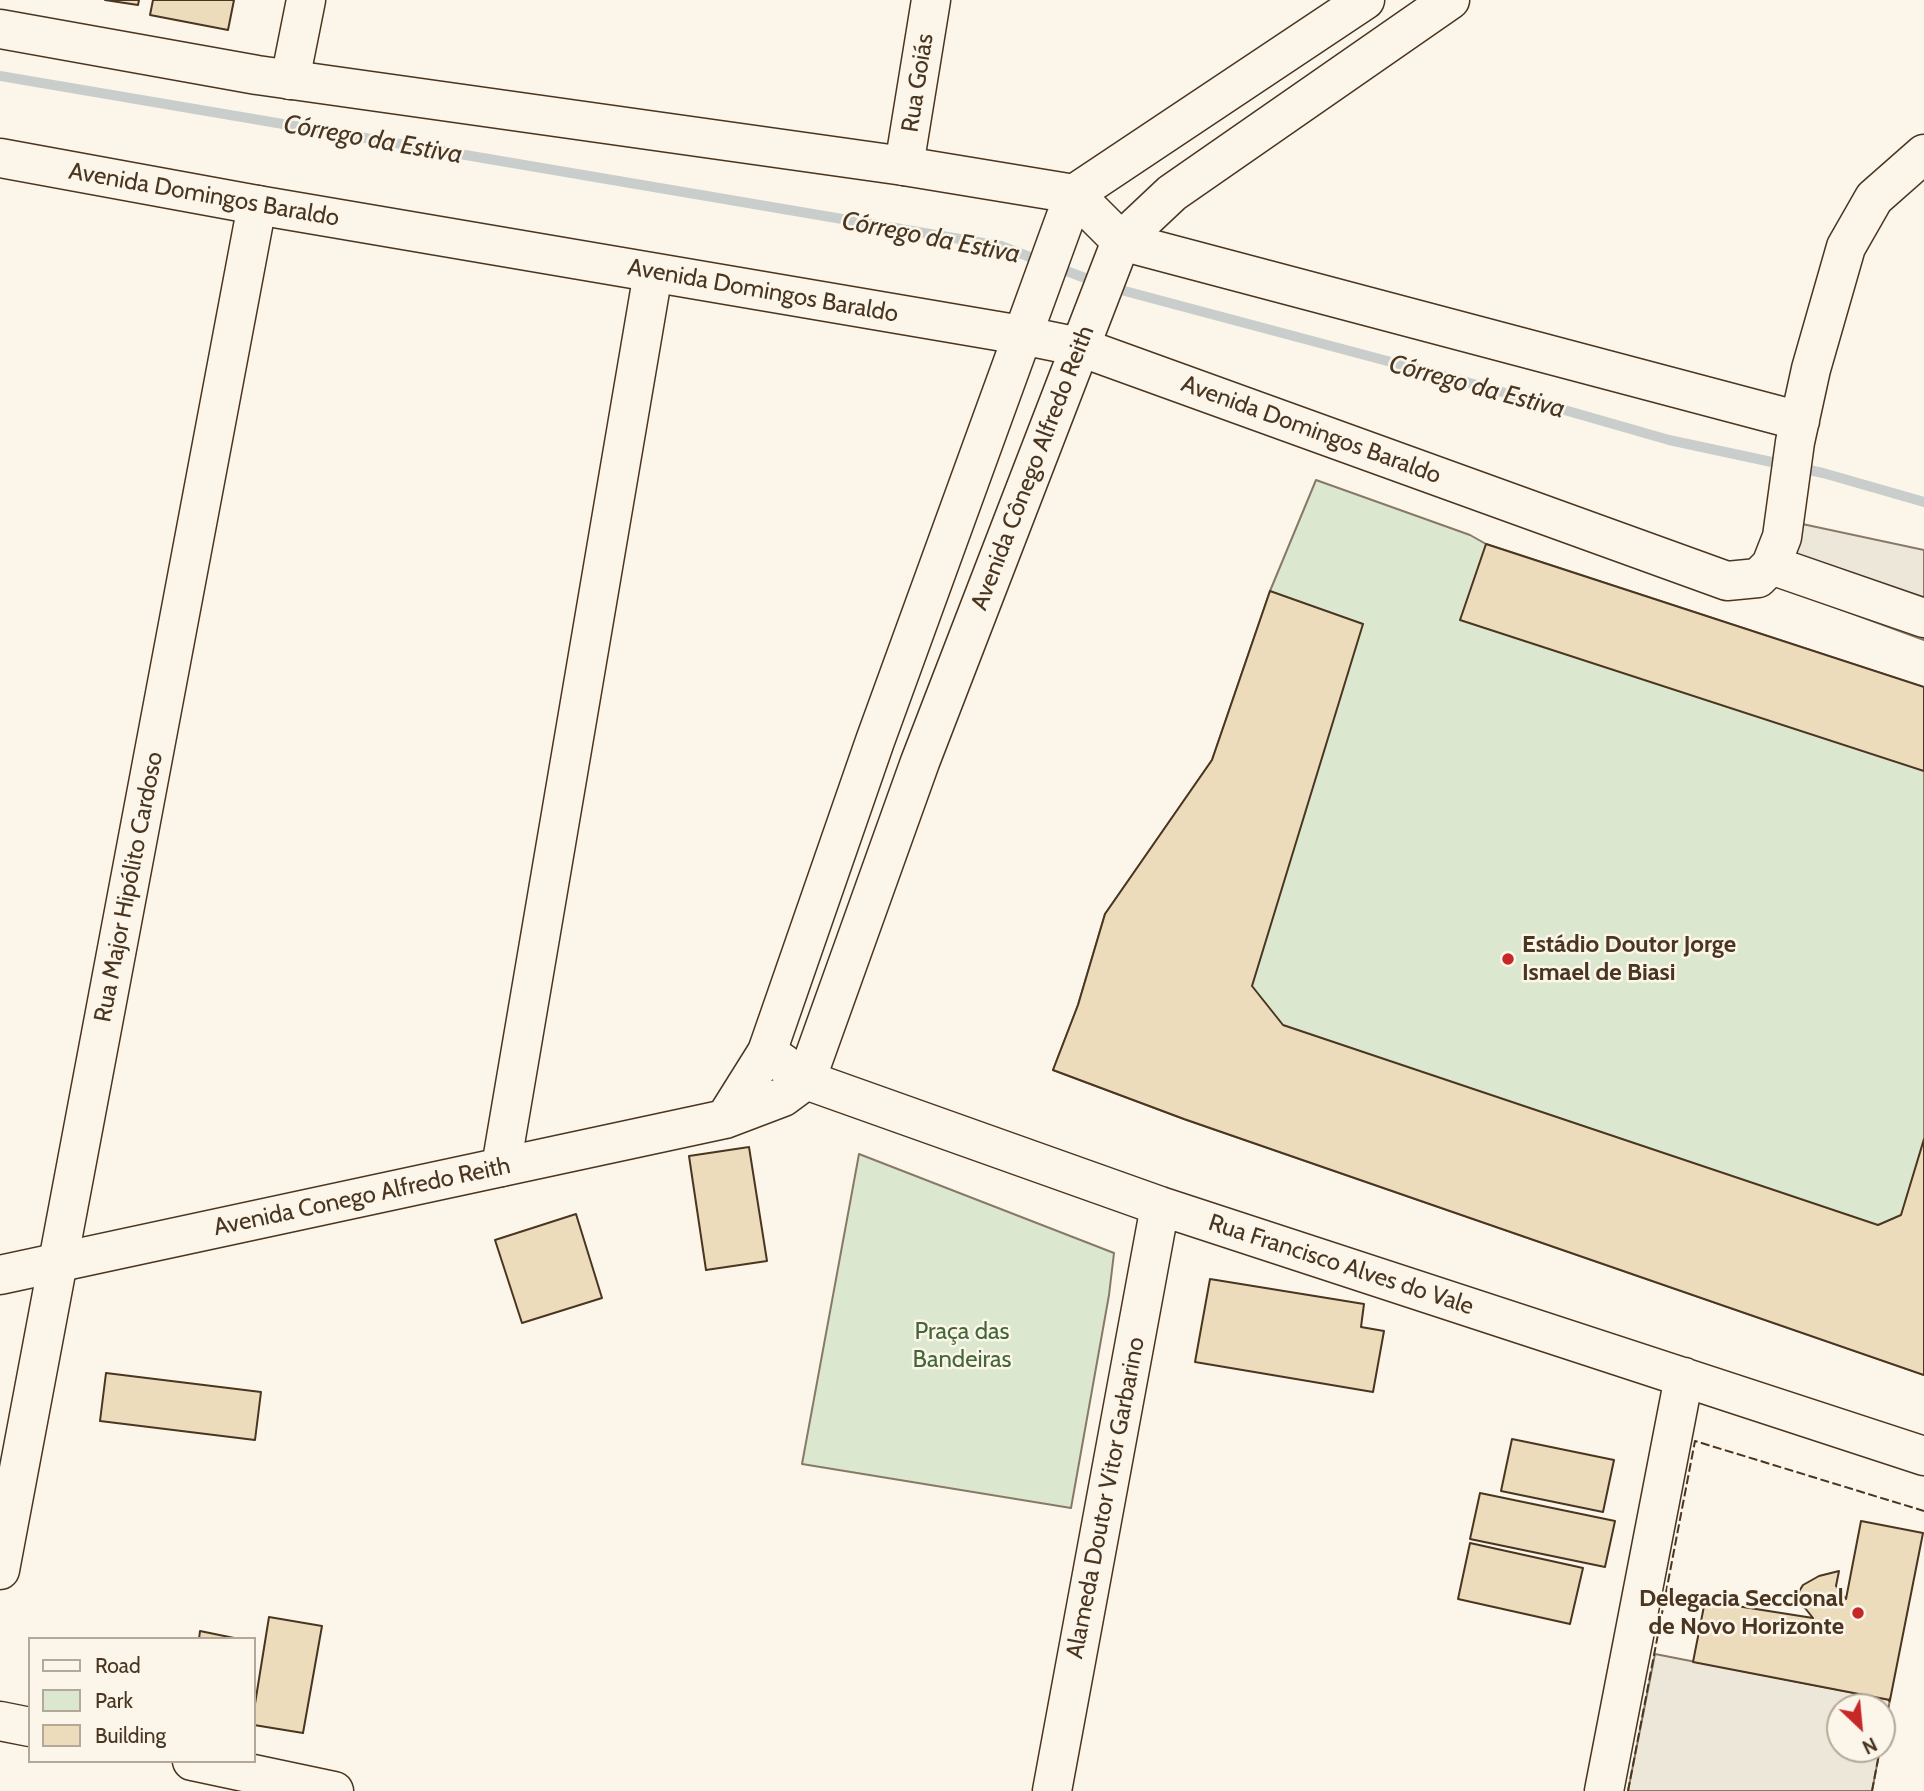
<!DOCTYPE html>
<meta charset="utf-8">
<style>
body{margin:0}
#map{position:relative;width:1924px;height:1791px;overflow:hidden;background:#fbf6e9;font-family:Cabin,sans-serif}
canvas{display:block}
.legend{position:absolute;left:28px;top:1637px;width:228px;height:126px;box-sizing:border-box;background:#fbf6e9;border:2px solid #b4a999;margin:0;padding:9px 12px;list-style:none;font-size:21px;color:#4a3520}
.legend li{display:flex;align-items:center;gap:14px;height:35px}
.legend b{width:35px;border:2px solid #b4a999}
.north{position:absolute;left:1826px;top:1693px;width:70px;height:70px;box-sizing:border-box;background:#fbf6e9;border:2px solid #b4a999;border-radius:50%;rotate:154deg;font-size:19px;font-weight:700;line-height:28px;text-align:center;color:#4a3520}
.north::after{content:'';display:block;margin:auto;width:24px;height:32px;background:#c62828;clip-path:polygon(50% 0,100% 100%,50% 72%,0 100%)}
</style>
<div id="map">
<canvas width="1924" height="1791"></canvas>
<ul class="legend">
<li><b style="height:9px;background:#fbf6e9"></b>Road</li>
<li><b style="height:19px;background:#dce7d0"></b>Park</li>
<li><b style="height:19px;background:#ecdcbc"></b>Building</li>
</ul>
<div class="north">N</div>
</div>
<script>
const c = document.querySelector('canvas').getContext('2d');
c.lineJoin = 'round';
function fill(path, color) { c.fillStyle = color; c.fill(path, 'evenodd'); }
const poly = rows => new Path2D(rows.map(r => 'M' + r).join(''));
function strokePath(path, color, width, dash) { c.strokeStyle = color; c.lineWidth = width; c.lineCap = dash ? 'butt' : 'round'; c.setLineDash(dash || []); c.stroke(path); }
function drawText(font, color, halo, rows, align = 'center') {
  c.font = font + ' Cabin,sans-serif'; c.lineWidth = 5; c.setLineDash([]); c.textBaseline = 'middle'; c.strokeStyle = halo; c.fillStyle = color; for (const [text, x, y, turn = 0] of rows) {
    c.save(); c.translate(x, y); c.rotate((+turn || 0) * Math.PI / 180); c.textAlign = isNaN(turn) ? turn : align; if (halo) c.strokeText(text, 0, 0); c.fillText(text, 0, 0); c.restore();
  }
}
const green = poly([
 [1316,480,1470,535,1486,544,1924,687,1924,1375,1184,1119,1053,1070,1078,1005,1105,914,1212,760,1270,591,1316,480],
 [859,1154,1114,1253,1109,1295,1071,1508,802,1464,859,1154]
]);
fill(green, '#dce7d0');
strokePath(green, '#887966', 2);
const parking = poly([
 [1793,522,1924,550,1924,640,1777,586,1793,522],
 [1655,1654,1890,1700,1882,1739,1882,1707,1840,1707,1840,1749,1880,1749,1872,1791,1628,1791,1655,1654]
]);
fill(parking, '#ede7d9');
strokePath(parking, '#887966', 2);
strokePath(poly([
 [0,76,1001,246,1106,286,1481,386,1669,440,1823,473,1924,502]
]), '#c9cecd', 10);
const building = poly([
 [105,0,139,0,138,5,105,0],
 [153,0,234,0,228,30,150,15,153,0],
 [1486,544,1924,687,1924,771,1460,620,1486,544],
 [1270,591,1363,624,1252,986,1283,1025,1878,1225,1901,1215,1924,1139,1924,1375,1184,1119,1053,1070,1078,1005,1105,914,1212,760,1270,591],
 [749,1147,767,1261,706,1270,689,1156,749,1147],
 [576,1214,602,1298,522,1323,495,1240,576,1214],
 [1210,1279,1364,1304,1361,1327,1384,1331,1373,1392,1195,1362,1210,1279],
 [106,1373,261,1392,255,1440,100,1421,106,1373],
 [1512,1439,1614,1460,1603,1512,1501,1491,1512,1439],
 [1480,1493,1615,1521,1605,1567,1470,1539,1480,1493],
 [1861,1521,1923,1533,1890,1700,1693,1662,1705,1601,1813,1618,1805,1608,1793,1601,1803,1585,1819,1576,1839,1571,1836,1586,1846,1599,1861,1521],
 [1470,1543,1583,1568,1570,1624,1458,1599,1470,1543],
 [269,1617,322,1626,303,1733,254,1725,254,1710,269,1617],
 [200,1631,239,1639,199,1639,200,1631]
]);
fill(building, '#ecdcbc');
strokePath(building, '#4a3520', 2);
const minor = poly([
 [290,80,306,0],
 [904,166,931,0],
 [1121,241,1800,421],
 [1080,347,1727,581,1758,578,1771,565,1782,537,1795,442,1811,369,1846,247,1874,198,1924,154],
 [1771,565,1924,618],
 [767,1052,806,1080,1160,1206,1924,1456],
 [501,1167,653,273],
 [0,1570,257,205],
 [0,1721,30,1727],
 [192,1761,334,1791],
 [1052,1791,1160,1206],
 [1604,1791,1684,1377]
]);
const major = poly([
 [0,29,257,75,904,166,1074,194,1121,241],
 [0,158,257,205,1021,335,1080,347],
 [725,1119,767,1052,875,741,1074,194,1365,0],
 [0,1275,725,1119,783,1097,806,1080,920,762,1121,241,1172,193,1450,0]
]);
strokePath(minor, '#4a3520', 41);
strokePath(major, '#4a3520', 41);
strokePath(minor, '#fbf6e9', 38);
strokePath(major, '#fbf6e9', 38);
strokePath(poly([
 [1882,1739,1890,1698],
 [1628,1791,1695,1441,1924,1511],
 [1872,1791,1880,1749]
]), '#4a3520', 2, [9, 3.5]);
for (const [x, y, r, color] of [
 [1508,959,7,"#c62828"],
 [1858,1613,7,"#c62828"]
]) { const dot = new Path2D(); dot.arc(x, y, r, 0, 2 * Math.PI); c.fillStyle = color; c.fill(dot); strokePath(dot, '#fbf6e9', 2.5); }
drawText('24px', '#4a3520', '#fbf6e9', [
 ["Rua Goiás",918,83,-81],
 ["Avenida Domingos Baraldo",204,195,10],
 ["Avenida Domingos Baraldo",763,291,10],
 ["Avenida Domingos Baraldo",1311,430,20],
 ["Avenida Cônego Alfredo Reith",1033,468,-69],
 ["Rua Major Hipólito Cardoso",129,887,-79],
 ["Avenida Conego Alfredo Reith",362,1197,-12],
 ["Rua Francisco Alves do Vale",1341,1265,18],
 ["Alameda Doutor Vitor Garbarino",1106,1498,-79]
]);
drawText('bold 24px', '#4a3520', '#fbf6e9', [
 ["Estádio Doutor Jorge",1522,945],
 ["Ismael de Biasi",1522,973],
 ["Delegacia Seccional",1844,1599,"right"],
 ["de Novo Horizonte",1844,1627,"right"]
], 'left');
drawText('24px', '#436837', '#fbf6e9', [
 ["Praça das",962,1332],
 ["Bandeiras",962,1360]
]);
drawText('italic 26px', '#4a3520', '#fbf6e9', [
 ["Córrego da Estiva",373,140,10],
 ["Córrego da Estiva",931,238,11],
 ["Córrego da Estiva",1477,387,15]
]);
</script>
